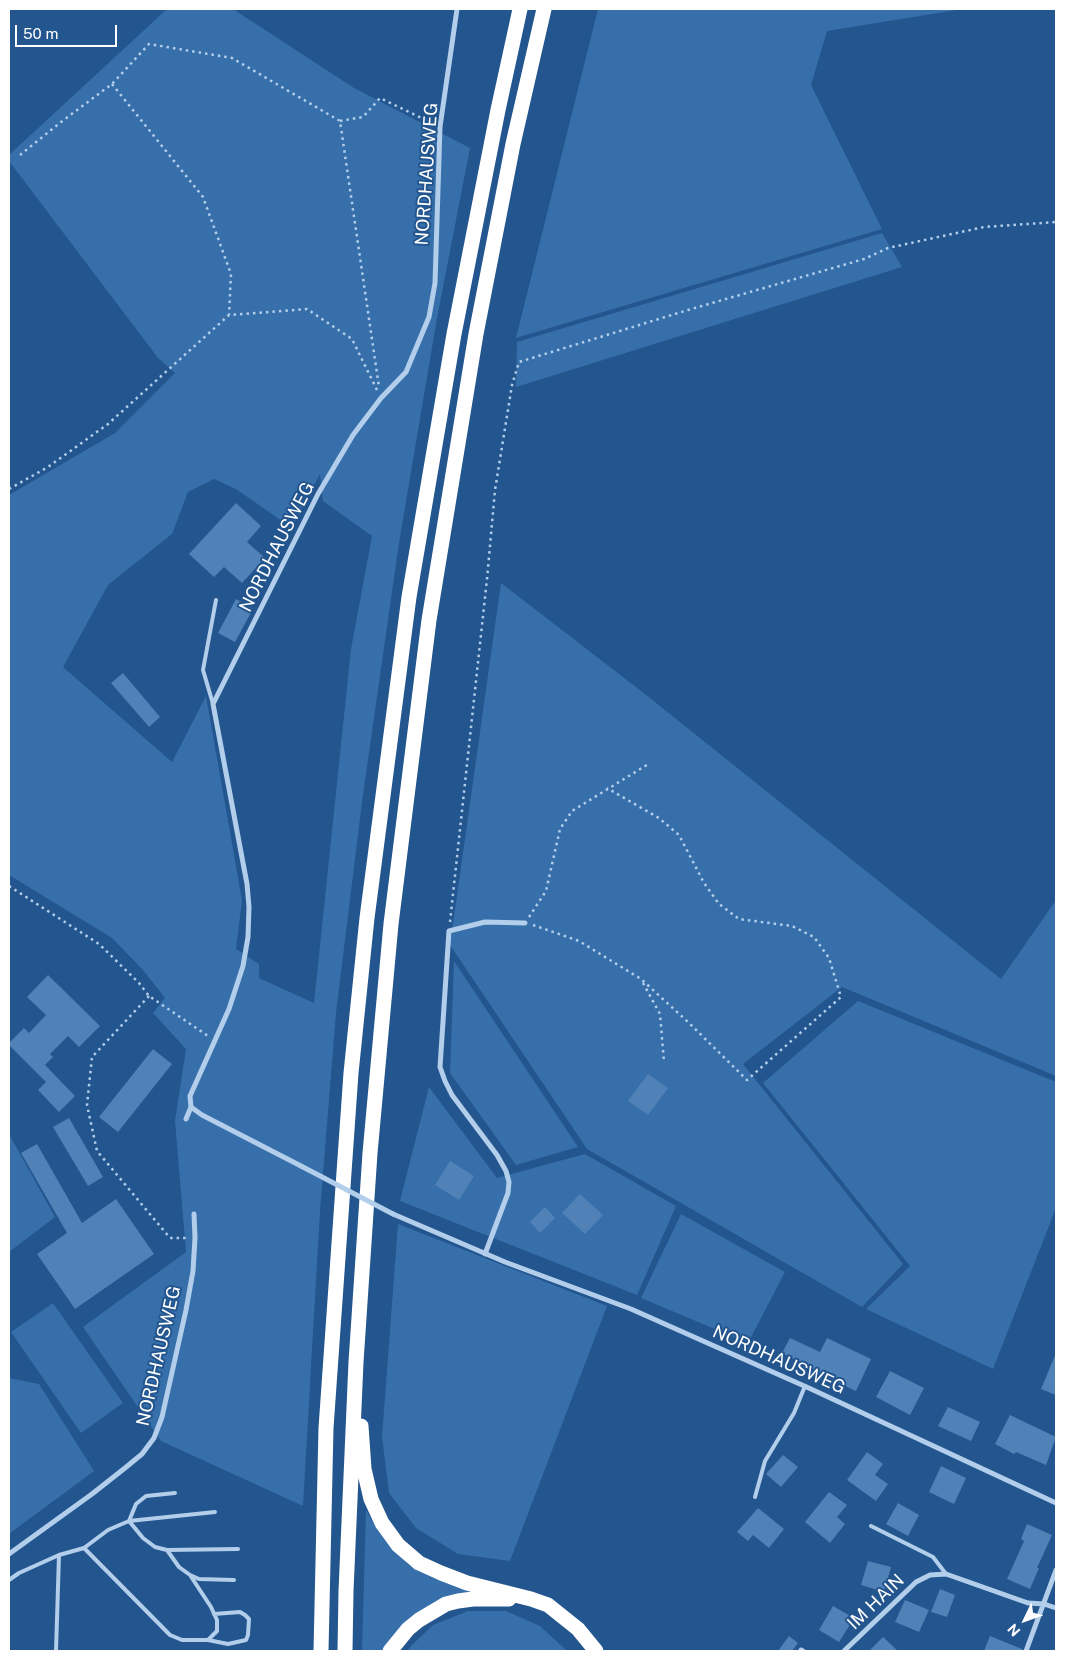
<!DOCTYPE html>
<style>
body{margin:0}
#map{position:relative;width:1065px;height:1660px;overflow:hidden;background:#23558e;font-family:"Public Sans",sans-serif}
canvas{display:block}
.frame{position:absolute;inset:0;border:10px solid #fff;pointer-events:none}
.north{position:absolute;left:1000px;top:1595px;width:50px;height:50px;-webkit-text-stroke:4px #23558e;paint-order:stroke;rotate:228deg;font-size:14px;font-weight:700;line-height:20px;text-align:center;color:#fff}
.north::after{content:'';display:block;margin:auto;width:18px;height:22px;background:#fff;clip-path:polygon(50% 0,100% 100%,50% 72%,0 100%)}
.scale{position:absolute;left:15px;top:25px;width:102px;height:22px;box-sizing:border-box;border:2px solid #fff;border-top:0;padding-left:6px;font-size:15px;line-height:18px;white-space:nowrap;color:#fff;-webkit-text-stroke:4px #23558e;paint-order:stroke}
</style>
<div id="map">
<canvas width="1065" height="1660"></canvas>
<div class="frame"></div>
<div class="north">N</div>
<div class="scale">50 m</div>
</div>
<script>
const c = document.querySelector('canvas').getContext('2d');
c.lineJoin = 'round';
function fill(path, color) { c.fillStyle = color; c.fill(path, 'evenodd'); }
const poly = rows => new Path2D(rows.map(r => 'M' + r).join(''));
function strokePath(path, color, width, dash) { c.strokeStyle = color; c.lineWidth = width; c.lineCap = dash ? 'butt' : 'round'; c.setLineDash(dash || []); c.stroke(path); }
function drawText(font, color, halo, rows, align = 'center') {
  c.font = font + ' "Public Sans",sans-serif'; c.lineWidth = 4; c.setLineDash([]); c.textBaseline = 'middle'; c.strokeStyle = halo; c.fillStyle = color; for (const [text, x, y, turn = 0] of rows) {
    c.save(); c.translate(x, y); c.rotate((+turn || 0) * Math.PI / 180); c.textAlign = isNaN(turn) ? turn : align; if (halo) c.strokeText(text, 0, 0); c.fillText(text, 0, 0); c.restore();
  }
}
fill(poly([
 [167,9,233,9,354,88,470,148,437,318,399,543,362,802,336,1013,320,1211,303,1506,161,1441,83,1327,186,1252,175,1121,186,1049,153,1013,165,998,143,970,112,938,9,875,9,495,115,433,175,373,158,358,9,161,9,155],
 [320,474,323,501,372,536,351,649,314,1003,259,978,259,964,236,949,242,900,206,696,172,762,63,667,108,585,172,534,188,492,214,479,236,489,292,528],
 [598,9,963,9,827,31,811,85,882,229,516,338],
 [882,233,902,267,516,387,517,342],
 [501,583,645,694,1001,979,1056,900,1056,1076,842,987,743,1064,903,1264,862,1307,587,1149,450,945],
 [454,961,578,1147,516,1165,450,1073],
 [858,1001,1056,1082,1056,1208,993,1369,866,1309,910,1266,763,1083],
 [429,1087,497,1178,585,1154,676,1206,637,1295,400,1201],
 [9,1134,55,1217,9,1252],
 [681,1214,785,1272,748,1343,641,1298],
 [398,1224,607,1306,510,1561,458,1554,416,1528,389,1493,382,1437],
 [53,1303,123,1403,81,1433,11,1332],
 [9,1378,39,1384,94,1471,9,1534],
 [366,1510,377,1529,391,1548,410,1566,433,1578,475,1592,383,1651,362,1651],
 [468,1611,506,1611,540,1626,567,1651,407,1651,412,1645,433,1625]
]), '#376fab');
fill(poly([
 [236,503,261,526,247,542,265,558,242,583,224,567,214,577,189,554],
 [236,599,253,609,235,642,218,633],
 [123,673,160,717,149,727,111,683],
 [48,975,100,1026,79,1047,68,1036,50,1054,53,1057,45,1065,75,1096,59,1112,38,1090,46,1082,9,1045,9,1043,24,1028,29,1033,46,1015,27,997],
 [153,1049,172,1064,118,1132,99,1117],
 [648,1074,668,1088,648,1115,628,1101],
 [69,1118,103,1177,88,1186,53,1127],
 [37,1144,82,1223,116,1199,154,1254,75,1309,37,1254,67,1233,21,1153],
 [450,1161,474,1176,459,1200,435,1185],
 [580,1194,603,1215,585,1234,562,1213],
 [545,1207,555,1218,540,1233,530,1222],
 [790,1338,820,1352,827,1338,871,1359,856,1391,811,1370,812,1368,782,1353],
 [1056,1353,1056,1395,1041,1389],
 [890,1371,924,1388,910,1415,876,1397],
 [948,1407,980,1422,971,1441,938,1426],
 [1010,1415,1056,1437,1046,1465,1016,1452,1014,1454,995,1444],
 [867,1452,883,1464,875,1475,888,1484,876,1501,847,1480],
 [783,1455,798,1467,781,1487,766,1474],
 [941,1466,966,1478,954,1504,929,1492],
 [829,1492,847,1505,837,1517,845,1524,830,1543,805,1522],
 [898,1503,919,1515,908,1536,886,1524],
 [758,1508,784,1529,769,1548,753,1535,748,1541,737,1532],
 [1027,1524,1052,1535,1037,1568,1039,1568,1030,1589,1007,1579,1024,1541,1021,1539],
 [868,1561,891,1567,884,1592,861,1585],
 [940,1589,955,1595,947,1617,931,1612],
 [905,1600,929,1610,919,1632,895,1622],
 [833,1606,854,1618,839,1642,819,1630],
 [789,1636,798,1643,792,1651,778,1651],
 [990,1636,1022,1649,1022,1651,984,1651],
 [883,1637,898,1651,869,1651]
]), '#5081b7');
strokePath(poly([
 [112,84,203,197,231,274,229,315],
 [340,121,363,117,380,98,432,123],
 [20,155,61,122,112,84,149,44,232,58,340,121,379,387],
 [9,489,48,467,108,424,229,315,307,309,352,339,377,390],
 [9,886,99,944,139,983,149,996,208,1036],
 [529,917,546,891,560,829,572,811,650,763],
 [450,922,487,579,495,490,512,385,519,362,688,310,864,259,888,248,984,227,1056,222],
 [533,925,579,941,641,979,688,1022,747,1080,841,997,829,958,814,937,792,926,739,919,719,904,704,883,679,835,659,818,607,788],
 [643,983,660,1014,664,1062],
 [149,996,92,1057,87,1105,97,1151,170,1238,186,1238]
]), '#b2ceeb', 2.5, [2.5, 4]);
strokePath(poly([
 [213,704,203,670,216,600],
 [175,1493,146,1496,136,1504,129,1521,143,1538,155,1547,167,1550,238,1549],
 [755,1497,765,1461,794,1413,805,1386],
 [871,1526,933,1557,946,1574],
 [84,1548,170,1635,182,1640,208,1640,217,1631,217,1620,211,1607,190,1575],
 [167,1550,179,1567,190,1575,199,1579,234,1580],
 [9,1580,19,1573,59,1555],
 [208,1640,228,1644,246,1640,248,1635,249,1619,245,1615,240,1612,214,1614],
 [56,1651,59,1555,84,1548,108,1530,129,1521,215,1512]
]), '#b2ceeb', 4);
strokePath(poly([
 [191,1107,202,1115,301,1166],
 [186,1119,191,1107,190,1096,229,1009,243,966,248,937,249,907,247,884,213,704,318,494,353,435,381,398,406,372,429,317,435,283,440,127,457,9],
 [393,1214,505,1262,631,1309,811,1389,1056,1503],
 [485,1254,508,1193,509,1182,506,1171,497,1155,452,1095,445,1081,440,1067,449,931,485,922,525,923],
 [9,1554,92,1494,125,1468,142,1454,154,1438,162,1417,186,1310,193,1271,195,1238,194,1214],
 [801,1650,803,1651],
 [844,1651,916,1582,930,1575,946,1574,1028,1603,1044,1604,1056,1608],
 [1026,1651,1056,1570]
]), '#b2ceeb', 5);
strokePath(poly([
 [361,1426,364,1469,371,1499,382,1523,398,1545,419,1563,441,1573,467,1583,531,1599,548,1605,578,1629,596,1651],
 [321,1651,326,1428,351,1073,367,918,409,597,454,334,498,110,520,9],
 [345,1651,346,1591,356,1362,370,1153,391,924,429,620,476,334,513,144,544,9],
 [390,1651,408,1629,419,1620,446,1604,458,1601,473,1599,509,1599]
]), '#fff', 15);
strokePath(poly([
 [301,1166,393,1214]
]), '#b2ceeb', 5);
drawText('18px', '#fff', '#23558e', [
 ["NORDHAUSWEG",427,174,-86],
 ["NORDHAUSWEG",277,547,-63],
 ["NORDHAUSWEG",159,1356,-77],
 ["NORDHAUSWEG",779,1360,24],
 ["IM HAIN",876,1602,-44]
]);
</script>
